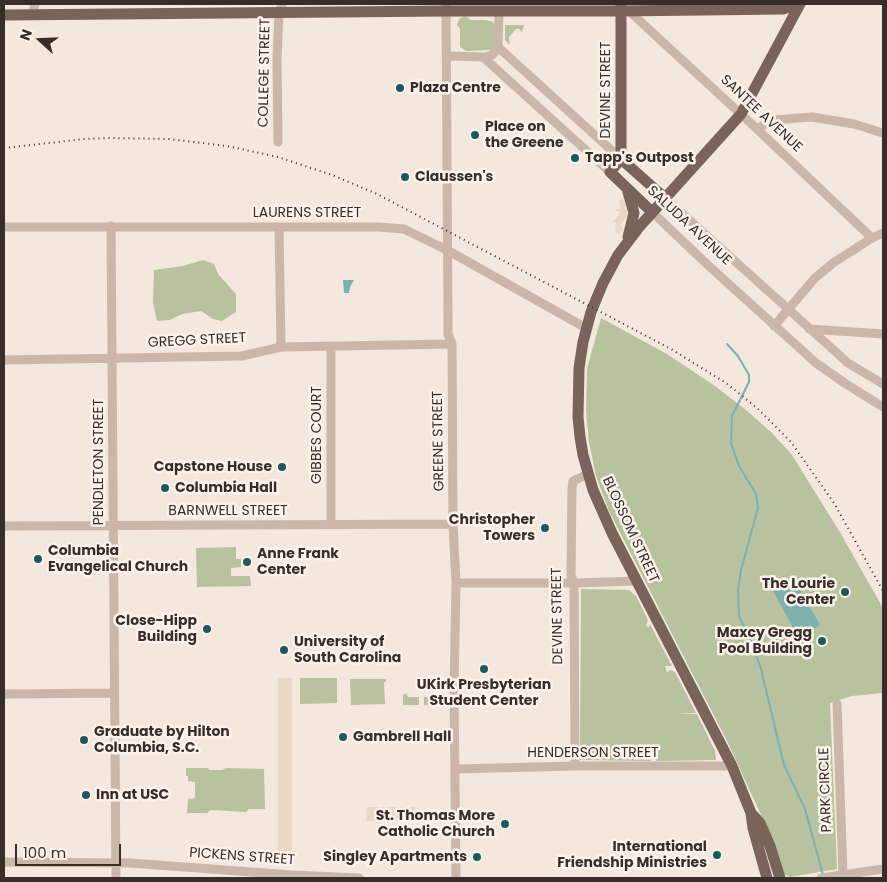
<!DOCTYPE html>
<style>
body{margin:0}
#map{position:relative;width:887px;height:882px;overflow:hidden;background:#f3e7de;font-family:Poppins,sans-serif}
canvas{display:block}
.frame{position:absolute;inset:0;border:5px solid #382d29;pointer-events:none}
.north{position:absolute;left:15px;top:15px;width:50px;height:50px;-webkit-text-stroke:4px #faf2eb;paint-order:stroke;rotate:290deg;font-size:14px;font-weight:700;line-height:20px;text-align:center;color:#382d29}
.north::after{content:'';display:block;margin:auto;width:18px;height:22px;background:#382d29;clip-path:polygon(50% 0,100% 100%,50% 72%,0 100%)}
.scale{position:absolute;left:15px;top:844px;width:106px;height:22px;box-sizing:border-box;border:2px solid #382d29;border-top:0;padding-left:6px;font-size:15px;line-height:18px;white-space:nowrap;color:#382d29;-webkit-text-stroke:4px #faf2eb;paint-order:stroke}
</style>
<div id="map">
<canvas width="887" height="882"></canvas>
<div class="frame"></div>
<div class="north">N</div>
<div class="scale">100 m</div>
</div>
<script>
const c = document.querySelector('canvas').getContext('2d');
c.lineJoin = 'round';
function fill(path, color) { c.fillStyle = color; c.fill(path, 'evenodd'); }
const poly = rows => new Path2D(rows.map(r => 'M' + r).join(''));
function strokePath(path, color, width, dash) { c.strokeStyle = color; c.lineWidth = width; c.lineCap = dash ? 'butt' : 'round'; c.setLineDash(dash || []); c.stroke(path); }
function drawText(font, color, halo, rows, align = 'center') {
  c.font = font + ' Poppins,sans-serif'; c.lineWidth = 5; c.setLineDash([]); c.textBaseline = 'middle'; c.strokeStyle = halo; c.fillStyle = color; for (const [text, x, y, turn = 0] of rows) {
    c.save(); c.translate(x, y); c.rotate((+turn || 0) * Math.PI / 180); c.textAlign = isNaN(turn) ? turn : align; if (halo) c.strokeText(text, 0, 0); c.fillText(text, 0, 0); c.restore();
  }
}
fill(poly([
 [465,16,471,20,486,20,493,22,495,25,495,45,491,50,466,51,460,47,460,29,457,25,459,19],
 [505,25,524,25,522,32,519,29,516,29,509,37,510,45,505,40],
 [203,260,214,264,218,274,236,294,236,312,222,321,213,319,201,311,182,314,170,320,157,321,153,303,154,270,183,266],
 [601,318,667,354,715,386,746,410,772,433,792,455,841,534,883,608,883,693,852,696,830,703,837,869,790,877,784,874,762,817,728,743,609,511,596,476,589,442,586,411,587,369],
 [236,547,236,559,241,559,241,567,231,568,231,576,250,576,251,586,197,587,196,548],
 [581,589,629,590,636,596,648,620,646,626,649,627,650,624,672,666,665,666,667,672,671,670,675,672,696,713,676,714,697,714,715,751,716,760,657,761,655,759,655,750,652,748,651,761,580,760],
 [300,678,337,678,337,703,300,704],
 [350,679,386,679,386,682,384,682,385,704,351,705],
 [406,693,408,697,419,697,419,705,403,705,403,695],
 [424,697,444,697,444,705,424,705],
 [186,768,207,768,210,770,222,770,226,768,264,769,265,809,249,809,246,812,211,810,207,813,187,813,188,799,195,798,195,782,188,781,188,776,186,776]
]), '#b8c29e');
fill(poly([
 [622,198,627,204,625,208,629,216,626,217,621,224,623,229,619,235,615,230,616,223,613,222,621,212,614,210,616,209,621,209,619,202],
 [278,678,292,678,292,855,278,855],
 [367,807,415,807,415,820,366,821]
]), '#ead7c5');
fill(poly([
 [343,280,354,280,350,287,349,293,344,293],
 [794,579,820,625,799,638,773,591]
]), '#7db0ae');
strokePath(poly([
 [727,344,738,356,749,375,749,382,732,416,731,443,739,466,756,494,758,508,741,570,738,590,739,616,752,643,761,669,784,765,805,809,823,875]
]), '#7db0ae', 2);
strokePath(poly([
 [446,4,448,321,448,334,452,344,453,524,456,583,454,690,456,878],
 [629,11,757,129,872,238],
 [32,15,35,4],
 [498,47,621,159],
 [447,56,486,57,492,55,497,50,498,45,499,12],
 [483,57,610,172],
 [757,129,772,120,812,117,854,124,883,133],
 [278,142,277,59,279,13,282,4],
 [665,198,848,363,883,384],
 [652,212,710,267,816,363,846,384,883,407],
 [111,226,116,878],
 [4,227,379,227,404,229,447,250,586,328],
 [279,227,281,347],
 [774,326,815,278,833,263,872,238,883,233],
 [809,329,883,334],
 [331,347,331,524],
 [4,360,242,356,281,347,452,344],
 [4,526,453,524],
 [456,583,574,583,637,581],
 [4,694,114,693],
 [837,704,843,875],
 [575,766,574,583,571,575,572,489,573,481,588,474],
 [455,769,575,766,732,766],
 [4,862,130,863,292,875,359,878],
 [821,878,883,869]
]), '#cbb6aa', 9);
strokePath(poly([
 [621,5,621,159,610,172,652,212],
 [4,15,446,11,621,11,783,9,798,4],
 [621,159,665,198],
 [628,237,634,213,628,192],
 [751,813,760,823,770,846,780,878],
 [767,878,753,828,751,813,732,766,612,533,593,490,583,455,580,437,578,417,579,368,583,342,591,312,603,283,618,255,640,226,741,114,800,4]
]), '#7a635b', 11);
strokePath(poly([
 [4,148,84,139,109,138,169,139,227,146,278,157,332,175,377,194,671,349,726,383,757,408,791,442,834,503,883,591]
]), '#382d29', 2, [1, 4]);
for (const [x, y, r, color] of [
 [400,88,5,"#1f5a5a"],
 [475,135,5,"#1f5a5a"],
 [575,158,5,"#1f5a5a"],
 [405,177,5,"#1f5a5a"],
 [282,467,5,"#1f5a5a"],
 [165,488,5,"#1f5a5a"],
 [545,528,5,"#1f5a5a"],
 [38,559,5,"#1f5a5a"],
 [247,562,5,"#1f5a5a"],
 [845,592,5,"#1f5a5a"],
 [207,629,5,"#1f5a5a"],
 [822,641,5,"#1f5a5a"],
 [284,650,5,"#1f5a5a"],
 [484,669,5,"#1f5a5a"],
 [343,737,5,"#1f5a5a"],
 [84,740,5,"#1f5a5a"],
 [86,795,5,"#1f5a5a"],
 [505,824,5,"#1f5a5a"],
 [717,855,5,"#1f5a5a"],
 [477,857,5,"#1f5a5a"]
]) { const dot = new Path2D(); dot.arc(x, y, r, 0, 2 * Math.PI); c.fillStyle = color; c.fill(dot); strokePath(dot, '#faf2eb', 2); }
drawText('14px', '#382d29', '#faf2eb', [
 ["COLLEGE STREET",265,73,-89],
 ["DEVINE STREET",606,90,-90],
 ["SANTEE AVENUE",761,114,43],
 ["LAURENS STREET",307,213],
 ["SALUDA AVENUE",689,226,43],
 ["GREGG STREET",197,341,-3],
 ["GIBBES COURT",317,435,-90],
 ["GREENE STREET",439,441,-91],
 ["PENDLETON STREET",99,462,-90],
 ["BARNWELL STREET",228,511],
 ["BLOSSOM STREET",630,530,65],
 ["DEVINE STREET",558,616,-91],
 ["HENDERSON STREET",593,753],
 ["PARK CIRCLE",826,790,-92],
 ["PICKENS STREET",242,857,4]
]);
drawText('bold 14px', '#382d29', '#faf2eb', [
 ["Plaza Centre",410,88],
 ["Place on",485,127],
 ["the Greene",485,143],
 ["Tapp's Outpost",585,158],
 ["Claussen's",415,177],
 ["Capstone House",272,467,"right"],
 ["Columbia Hall",175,488],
 ["Christopher",535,520,"right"],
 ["Towers",535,536,"right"],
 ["Columbia",48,551],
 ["Evangelical Church",48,567],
 ["Anne Frank",257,554],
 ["Center",257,570],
 ["The Lourie",835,584,"right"],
 ["Center",835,600,"right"],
 ["Close-Hipp",197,621,"right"],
 ["Building",197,637,"right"],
 ["Maxcy Gregg",812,633,"right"],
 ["Pool Building",812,649,"right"],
 ["University of",294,642],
 ["South Carolina",294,658],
 ["UKirk Presbyterian",484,685,"center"],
 ["Student Center",484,701,"center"],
 ["Graduate by Hilton",94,732],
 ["Columbia, S.C.",94,748],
 ["Gambrell Hall",353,737],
 ["Inn at USC",96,795],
 ["St. Thomas More",495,816,"right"],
 ["Catholic Church",495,832,"right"],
 ["International",707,847,"right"],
 ["Friendship Ministries",707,863,"right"],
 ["Singley Apartments",467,857,"right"]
], 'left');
</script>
